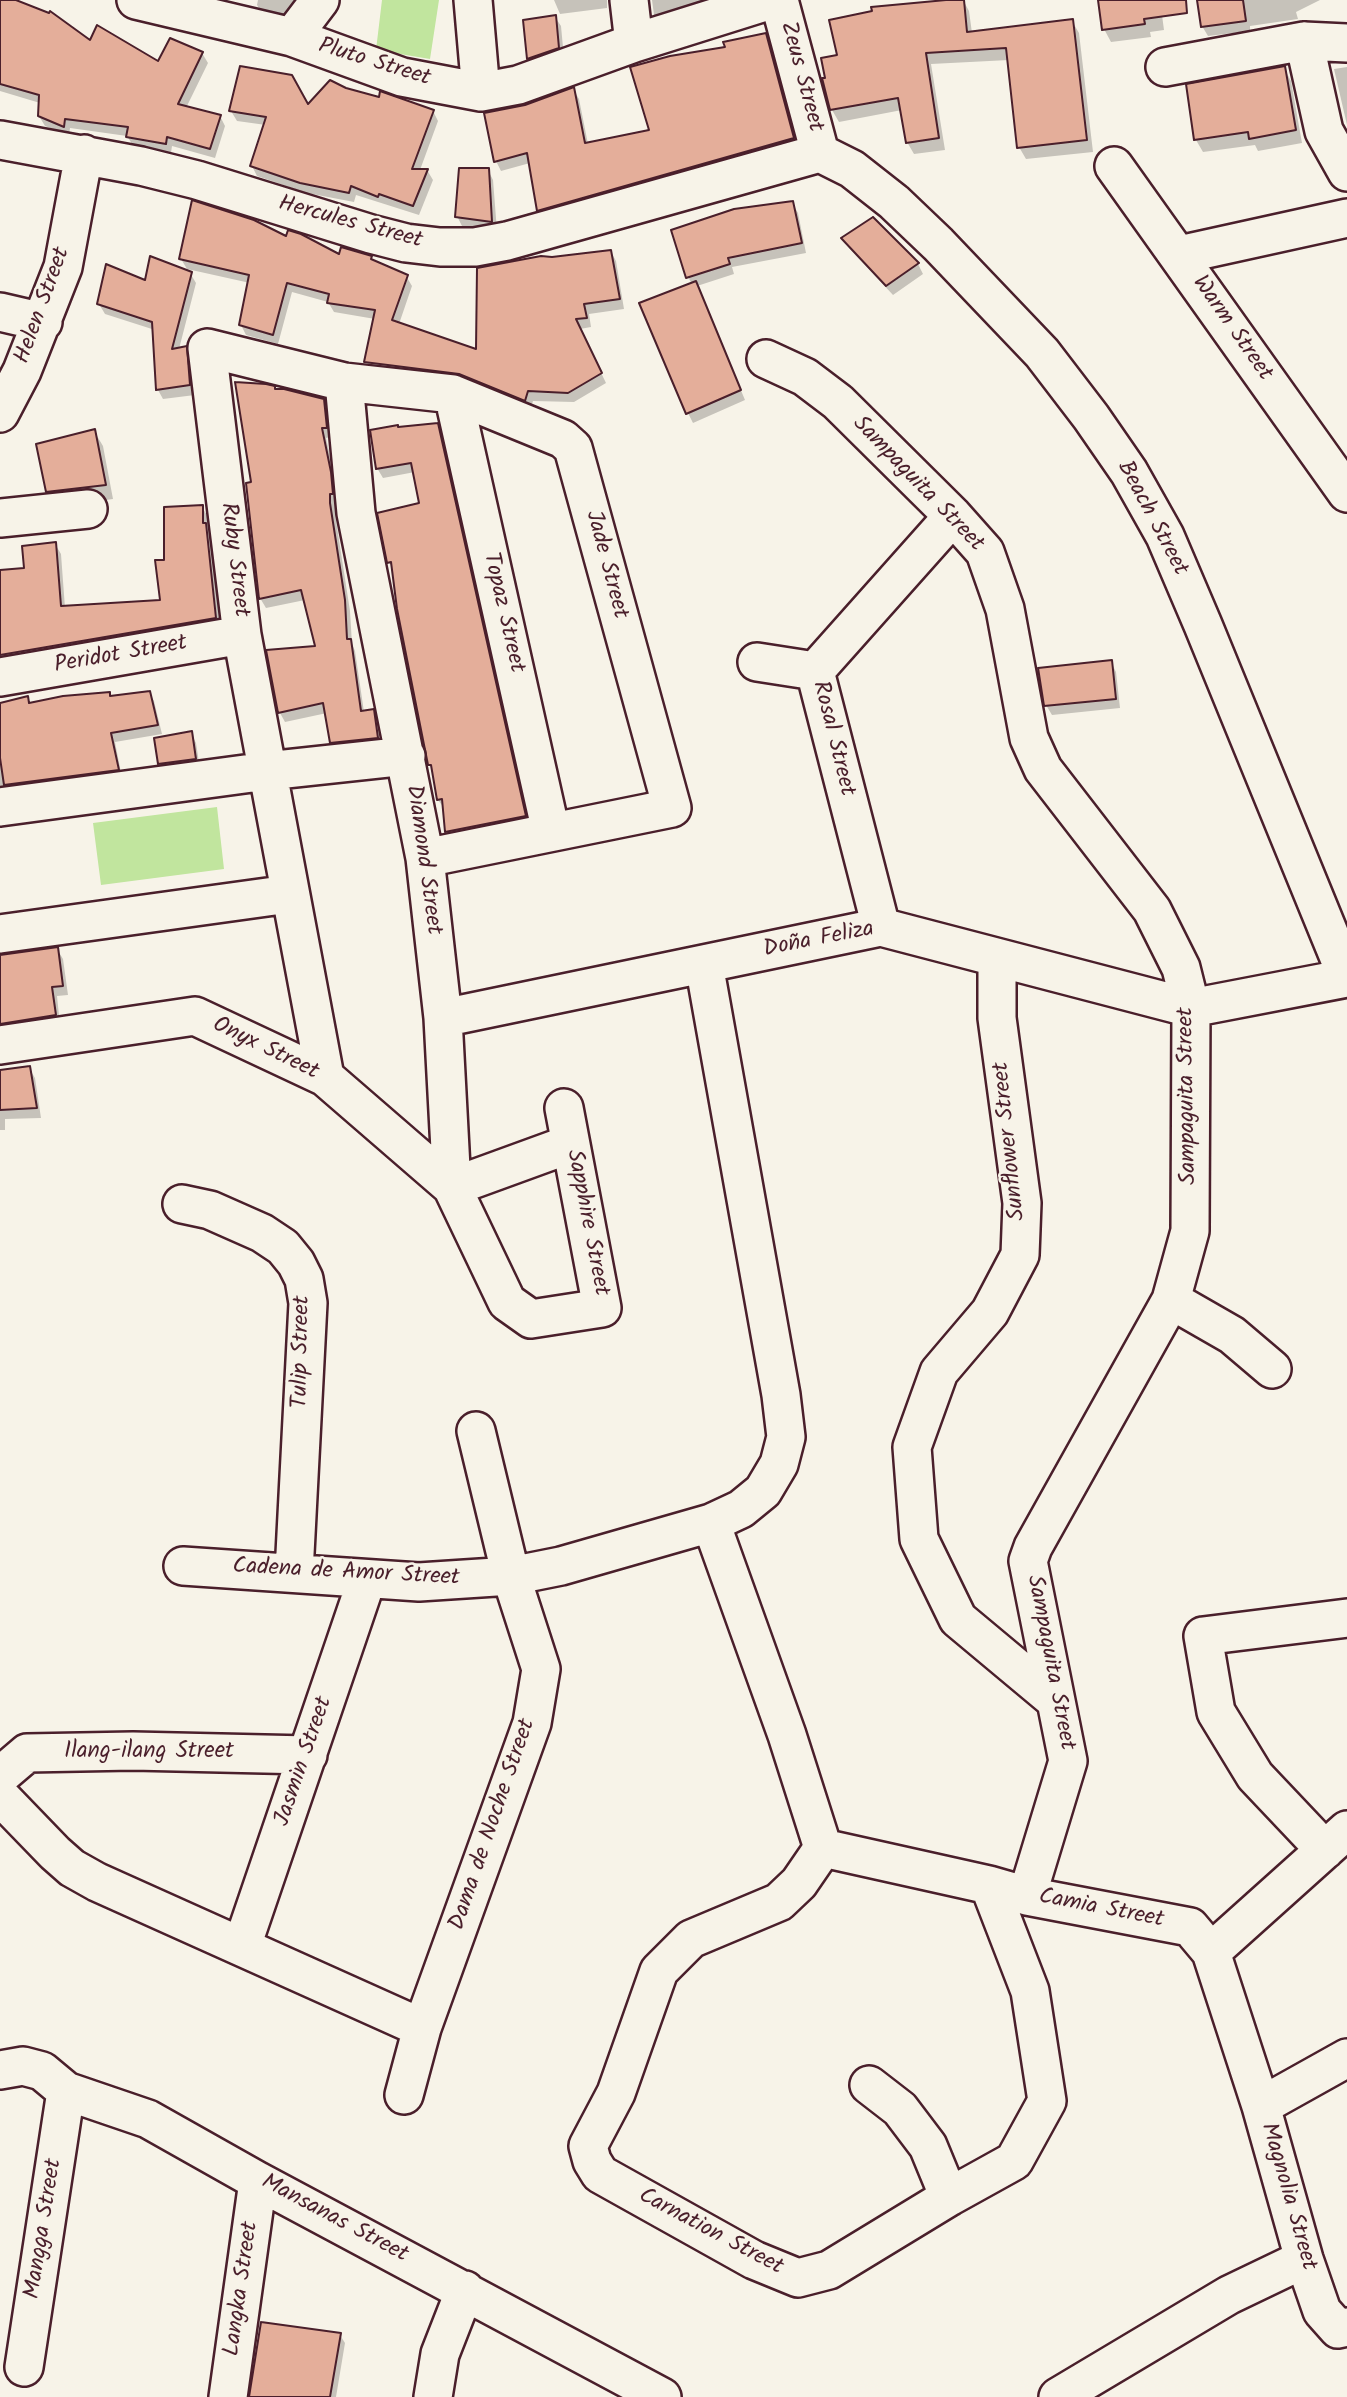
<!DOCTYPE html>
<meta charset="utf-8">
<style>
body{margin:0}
canvas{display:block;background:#f7f3e8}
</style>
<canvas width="1347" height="2397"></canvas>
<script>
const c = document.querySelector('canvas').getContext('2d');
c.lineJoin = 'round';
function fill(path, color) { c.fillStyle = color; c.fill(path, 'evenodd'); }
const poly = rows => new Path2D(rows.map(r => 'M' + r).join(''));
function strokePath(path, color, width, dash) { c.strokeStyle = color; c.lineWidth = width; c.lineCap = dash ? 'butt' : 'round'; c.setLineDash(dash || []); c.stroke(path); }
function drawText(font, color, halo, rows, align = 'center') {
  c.font = font + ' Kalam,sans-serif'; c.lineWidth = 5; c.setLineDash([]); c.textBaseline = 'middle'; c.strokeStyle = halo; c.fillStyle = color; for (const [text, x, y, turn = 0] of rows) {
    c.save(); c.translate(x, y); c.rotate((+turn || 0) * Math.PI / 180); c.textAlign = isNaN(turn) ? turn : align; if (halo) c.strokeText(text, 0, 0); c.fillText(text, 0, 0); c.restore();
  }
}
fill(poly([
 [382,0,439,0,430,59,376,50],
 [217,807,224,869,101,885,93,823]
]), '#c1e59e');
fill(poly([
 [0,0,12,0,91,43,159,64,202,53,208,63,186,108,220,116,225,126,215,158,172,146,171,153,134,147,127,136,70,128,69,135,45,126,39,116,40,103,0,91],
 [258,0,307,0,289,22,263,15,257,5],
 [554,0,607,0,607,8,560,14],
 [652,0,737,0,659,24,654,15],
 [958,0,963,0,969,11,972,33,1072,21,1079,33,1093,152,1026,159,1019,147,1009,60,931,64,945,150,914,154,907,142,902,110,839,122,832,110,824,80,827,79,839,56],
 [1099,0,1160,0,1164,30,1150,32,1151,37,1111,42,1104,29],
 [1199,0,1320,0,1296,12,1298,19,1250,26,1250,31,1208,36,1202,26],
 [555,17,561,26,564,58,535,68,529,59,525,21],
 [765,35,771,45,799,148,544,220,539,210,530,163,501,171,496,161,525,107,573,89,579,99,588,144,651,132,727,48],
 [1347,67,1347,125,1334,69],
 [1284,68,1291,81,1302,143,1258,151,1255,145,1203,152,1196,140],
 [345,90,433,111,438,121,420,170,427,170,433,180,419,215,356,195,354,202,307,193,257,176,252,166,266,125,237,121,231,111,308,107],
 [488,170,493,180,497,231,462,226,457,216],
 [792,203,798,213,806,253,732,267,734,274,697,286,745,400,693,423,688,413,692,284,688,277],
 [872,219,918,264,923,274,893,295,849,248,844,238],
 [287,239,340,256,371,257,373,262,406,276,412,286,399,324,478,351,552,259,611,252,616,261,624,309,589,314,591,327,580,329,606,383,574,402,533,401,530,410,372,371,366,361,375,319,334,312,328,302,292,292,278,344,246,335,241,325,250,283,187,269,181,259],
 [190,273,196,283,179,349,186,348,191,357,195,395,163,399,158,390,155,330,105,314,99,304,147,282],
 [275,391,323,400,329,410,332,437,326,438,336,483,338,503,335,504,335,514,350,611,352,644,355,651,364,712,373,711,378,720,382,747,337,752,332,742,327,713,285,722,280,713,268,652,318,647,305,600,266,608,260,598,253,483],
 [437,425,443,435,530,826,453,842,447,832,445,809,438,800,434,773,430,765,394,571,389,562,421,504,415,472,383,478,377,468,399,429],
 [94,431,103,446,113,499,57,507,48,492],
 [202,507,208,517,221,628,0,665,0,572,26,569,55,544,61,554,65,608,162,602,166,561],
 [1111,662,1116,672,1120,708,1052,715,1046,705],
 [149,693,154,701,162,734,115,742,122,778,0,795,0,703,27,698,31,704],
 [191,733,196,743,200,769,165,774,160,764,156,739],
 [57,949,63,959,68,995,57,996,60,1025,0,1035,0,956],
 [29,1068,35,1078,41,1118,5,1119,5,1130,0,1130,0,1072],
 [340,2335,345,2343,336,2397,251,2397]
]), '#0003');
const building = poly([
 [0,0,16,0,49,13,50,11,90,40,97,25,158,61,170,38,203,52,178,104,221,115,210,149,167,137,166,144,126,137,128,127,65,119,64,127,38,116,39,95,0,84,0,0],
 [946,0,964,0,967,32,1073,19,1087,140,1017,148,1006,48,926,53,939,138,906,143,898,98,830,110,822,78,825,78,821,58,837,55,829,20,872,11,871,7,946,0],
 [1098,0,1186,0,1187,13,1144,19,1145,24,1102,30,1098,0],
 [1197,0,1243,0,1246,21,1201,27,1197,0],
 [556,15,559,48,527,59,523,20,556,15],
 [766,33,794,138,537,211,527,153,494,162,484,113,525,105,574,87,585,143,649,130,630,67,670,56,725,47,723,42,766,33],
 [240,66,292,75,308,104,330,80,346,88,379,97,380,91,434,110,412,169,428,169,413,206,379,194,378,197,351,186,349,193,300,183,250,166,266,117,229,111,240,66],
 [1285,66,1296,130,1249,139,1248,132,1194,140,1186,84,1285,66],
 [459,168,489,168,492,222,455,217,459,168],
 [192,200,254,220,286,236,288,230,301,234,339,254,341,247,372,256,371,259,408,275,392,320,476,349,477,268,541,256,552,257,611,250,620,299,584,304,587,318,576,319,602,373,568,393,528,391,525,401,459,374,364,362,375,310,327,303,329,294,287,283,273,335,239,325,249,275,179,259,192,200],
 [793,201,802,243,728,258,730,264,686,278,671,230,734,209,793,201],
 [873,217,919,263,886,286,841,238,873,217],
 [150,256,192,272,172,349,187,346,190,385,156,390,152,322,97,304,106,264,145,280,150,256],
 [696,281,741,390,686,414,639,303,696,281],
 [235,382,266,384,275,386,275,389,284,389,324,399,327,428,322,428,331,472,333,494,330,494,330,503,345,600,347,639,351,639,361,711,374,709,378,738,330,743,323,703,278,713,266,650,315,646,301,590,259,599,246,483,251,482,235,382],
 [438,423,526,816,445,832,442,799,437,800,431,765,428,765,397,609,391,562,387,563,377,513,419,503,411,463,376,469,370,430,398,425,398,427,438,423],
 [95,429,106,485,46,492,36,444,95,429],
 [203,505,203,523,206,523,216,618,0,655,0,570,24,568,22,546,56,542,61,606,160,600,155,560,164,560,164,507,203,505],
 [1112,660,1116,699,1044,706,1038,668,1112,660],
 [150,691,158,725,111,733,119,770,4,785,0,758,0,703,28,696,29,703,63,696,110,692,110,696,150,691],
 [192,731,196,759,158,764,154,738,192,731],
 [58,947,63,986,52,987,56,1015,0,1024,0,955,58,947],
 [30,1066,37,1108,0,1110,0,1070,30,1066],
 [261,2322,341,2333,330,2397,249,2397,261,2322]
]);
fill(building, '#e4ae9a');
strokePath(building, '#4a1f2b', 2);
const minor = poly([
 [136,0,292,37,402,77,481,92,518,85,634,43,771,0],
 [473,0,481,92],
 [629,0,634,43],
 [779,0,820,153],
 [292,37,320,0],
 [1304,41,1324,131,1347,172],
 [1165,67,1304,41,1347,43],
 [0,140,141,166,197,180,371,234,406,243,440,247,475,247,507,241,820,153],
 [820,153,852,169,894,202,938,244,1042,353,1091,417,1129,472,1165,536,1203,625,1347,977],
 [1114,166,1347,493],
 [1179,255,1347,218],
 [0,312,43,322],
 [766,359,805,377,838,402,953,516,985,552,1005,609,1029,738,1043,769,1152,910,1181,968,1191,1008,1190,1231,1171,1300,1033,1547,1028,1561,1068,1761,1027,1896],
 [344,382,356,513,425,858,443,1018,452,1187,507,1302,531,1319,602,1308,564,1108],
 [453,394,551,832],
 [0,413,22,371,63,267,84,154],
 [0,518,88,509],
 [757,662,815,671],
 [815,671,881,927],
 [815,671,953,516],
 [0,677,242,635],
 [0,807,267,771,406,756],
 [0,934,289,894],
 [997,958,997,1018,1022,1203,1020,1255,990,1312,939,1372,912,1447,919,1539,958,1619,1055,1700],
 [443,1018,881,927,1191,1008,1347,978],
 [0,1045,195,1016,325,1077,452,1187,570,1144],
 [325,1077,242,635,207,348,344,382,453,394,563,439,573,448,672,808,425,858],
 [182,1204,210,1210,262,1233,283,1247,296,1263,304,1279,308,1303,294,1573],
 [1171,1300,1232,1335,1272,1369],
 [711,1523,787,1735,823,1848],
 [183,1566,419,1582,511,1576,561,1566,711,1523,741,1509,763,1491,779,1464,786,1437,781,1395,704,964],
 [0,1776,27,1753,133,1751,308,1755],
 [0,1796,55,1853,72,1868,97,1882,422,2028],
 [823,1848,799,1883,779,1902,691,1939,659,1971,616,2093,588,2146,592,2161,600,2174,754,2260,798,2278,829,2270,949,2197,1014,2161,1047,2101,1030,1991,989,1885],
 [823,1848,989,1885,1027,1896,1190,1927,1211,1952,1261,2106,1304,2259,1322,2311,1338,2329,1347,2327],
 [1325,1850,1255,1776,1216,1712,1203,1636,1347,1618],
 [242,1946,367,1579],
 [1211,1952,1347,1830],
 [0,2070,23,2066,42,2071,66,2091,148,2119,258,2181,662,2397],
 [869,2085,900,2109,928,2146,949,2197],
 [404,2095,422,2028,532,1723,541,1669,511,1576,476,1431],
 [1261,2106,1347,2058],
 [24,2367,66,2091],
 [228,2397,258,2181],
 [433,2397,440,2354,465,2290],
 [1058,2397,1229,2295,1304,2259]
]);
strokePath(minor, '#4a1f2b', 42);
strokePath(minor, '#f7f3e8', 37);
drawText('23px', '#4a1f2b', '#f7f3e8', [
 ["Pluto Street",374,64,17],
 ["Zeus Street",800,77,75],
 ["Hercules Street",350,224,15],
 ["Helen Street",44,306,-70],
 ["Warm Street",1231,329,55],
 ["Sampaguita Street",917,485,46],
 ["Beach Street",1151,519,62],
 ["Ruby Street",233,560,83],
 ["Jade Street",605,565,75],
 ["Topaz Street",502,613,77],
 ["Peridot Street",121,656,-10],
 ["Rosal Street",832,739,76],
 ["Diamond Street",422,860,82],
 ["Doña Feliza",819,941,-11],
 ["Onyx Street",265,1050,26],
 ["Sampaguita Street",1189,1096,-91],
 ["Sunflower Street",1011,1141,-96],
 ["Sapphire Street",586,1223,79],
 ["Tulip Street",303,1352,-89],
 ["Cadena de Amor Street",346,1574,3],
 ["Sampaguita Street",1049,1663,79],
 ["Ilang-ilang Street",149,1753],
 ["Jasmin Street",305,1762,-71],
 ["Dama de Noche Street",494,1825,-71],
 ["Camia Street",1101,1910,11],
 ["Magnolia Street",1287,2197,74],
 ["Mansanas Street",334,2220,28],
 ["Mangga Street",45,2229,-81],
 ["Carnation Street",710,2233,28],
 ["Langka Street",243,2289,-82]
]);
</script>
